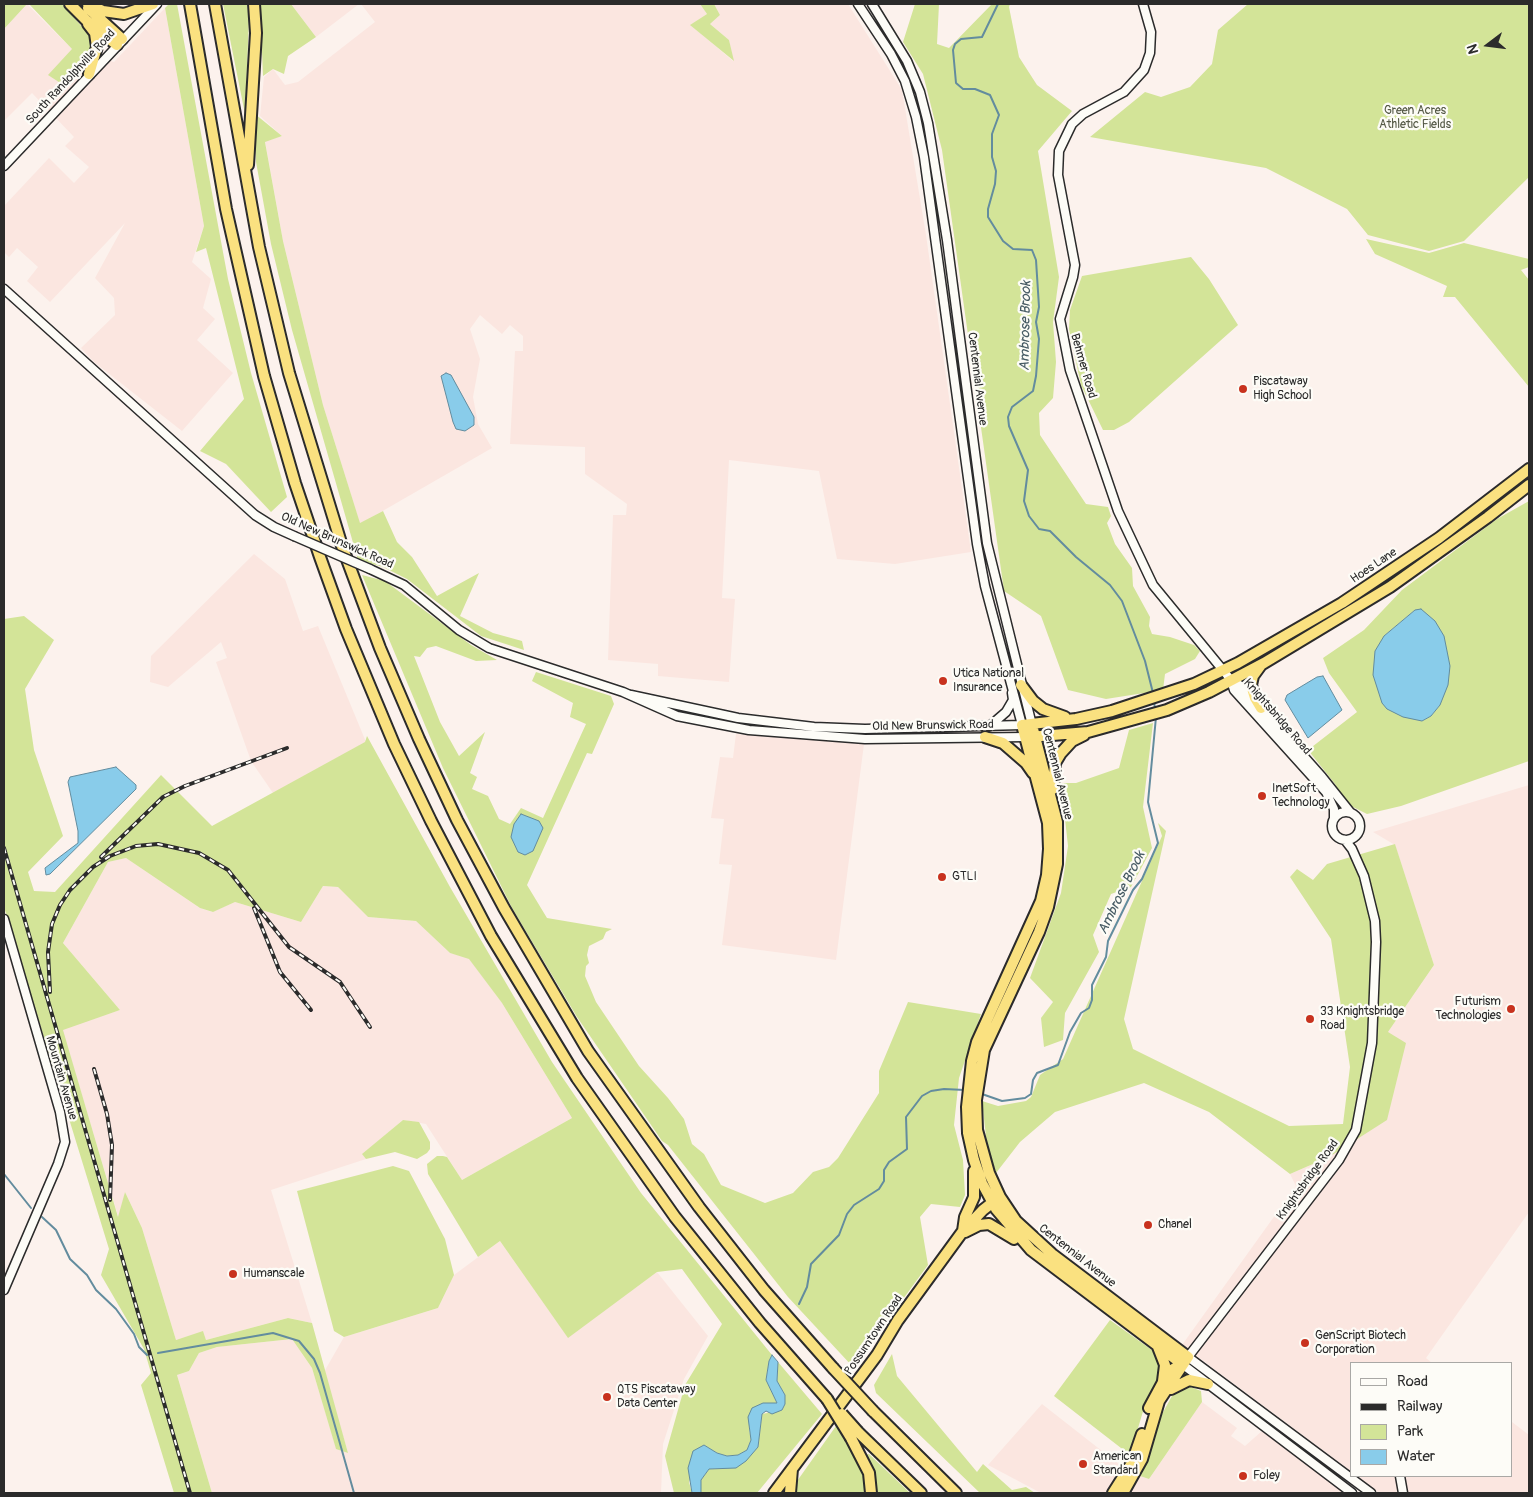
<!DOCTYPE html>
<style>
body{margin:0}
#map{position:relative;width:1533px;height:1497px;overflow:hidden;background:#fcf2ed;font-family:Pangolin,sans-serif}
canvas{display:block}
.frame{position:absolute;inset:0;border:5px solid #2b2b2b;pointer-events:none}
.legend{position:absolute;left:1350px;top:1362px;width:162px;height:115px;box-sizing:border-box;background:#fdfcf7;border:1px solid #a9a8a5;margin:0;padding:6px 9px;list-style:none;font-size:15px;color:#2b2b2b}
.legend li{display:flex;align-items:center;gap:10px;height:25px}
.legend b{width:25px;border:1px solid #a9a8a5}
.north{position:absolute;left:1463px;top:20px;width:50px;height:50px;-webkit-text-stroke:4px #fdfcf7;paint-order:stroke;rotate:255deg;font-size:14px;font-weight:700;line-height:20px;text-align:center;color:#2b2b2b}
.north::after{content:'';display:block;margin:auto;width:18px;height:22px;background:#2b2b2b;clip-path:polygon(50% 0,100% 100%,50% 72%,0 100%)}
</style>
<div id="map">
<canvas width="1533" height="1497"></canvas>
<div class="frame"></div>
<ul class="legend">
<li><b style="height:6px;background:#fdfcf7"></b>Road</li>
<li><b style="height:6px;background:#2b2b2b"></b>Railway</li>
<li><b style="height:14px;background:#d3e498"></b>Park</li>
<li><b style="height:14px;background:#89ccea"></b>Water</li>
</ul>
<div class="north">N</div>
</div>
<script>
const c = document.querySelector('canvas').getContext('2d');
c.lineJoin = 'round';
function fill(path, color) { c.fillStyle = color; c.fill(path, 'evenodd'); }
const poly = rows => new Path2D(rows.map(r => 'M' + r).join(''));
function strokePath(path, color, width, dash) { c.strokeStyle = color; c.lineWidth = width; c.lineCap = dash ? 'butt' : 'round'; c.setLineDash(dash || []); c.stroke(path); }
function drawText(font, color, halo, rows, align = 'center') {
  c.font = font + ' Pangolin,sans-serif'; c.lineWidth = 4.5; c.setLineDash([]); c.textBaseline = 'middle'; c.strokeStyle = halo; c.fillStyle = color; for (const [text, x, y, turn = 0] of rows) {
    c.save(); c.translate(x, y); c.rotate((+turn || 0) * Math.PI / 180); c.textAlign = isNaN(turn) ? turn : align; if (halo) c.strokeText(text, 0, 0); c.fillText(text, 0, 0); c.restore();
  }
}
fill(poly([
 [27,4,72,49,114,62,165,8,204,226,192,262,211,279,203,308,215,319,197,340,233,373,182,431,94,362,81,348,115,315,114,298,95,278,125,223,50,302,27,281,38,267,17,248,9,257,4,252,4,206,49,158,74,183,89,167,65,146,74,137,32,93,4,121,4,29],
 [291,4,359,4,316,37],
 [361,4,700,4,707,14,691,25,733,61,729,40,710,24,720,15,714,4,848,4,902,90,926,235,971,552,895,564,837,559,819,471,729,460,722,598,735,599,729,682,658,676,658,664,608,660,613,515,626,515,627,504,585,474,585,447,510,444,515,351,523,351,523,336,510,325,502,334,480,315,470,329,480,359,473,397,478,424,492,448,360,524,323,405,283,241,265,141,282,136,260,116,264,77,273,69,285,85,298,82,375,22],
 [254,554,285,579,303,631,318,626,366,742,273,793,251,761,216,662,227,658,221,642,168,687,150,682,151,656],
 [736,734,864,744,836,960,722,945,732,865,719,864,724,819,711,818,720,757,733,758],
 [1529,785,1529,1212,1426,1358,1432,1363,1352,1363,1352,1472,1182,1345,1296,1186,1290,1174,1329,1157,1388,1032,1434,965,1395,845,1373,832],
 [126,858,200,908,212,912,235,902,301,922,323,886,338,887,368,917,416,921,450,953,469,958,502,1003,572,1118,462,1180,426,1124,403,1120,363,1154,366,1159,271,1190,312,1323,288,1318,206,1340,203,1332,176,1340,142,1228,125,1192,119,1219,62,1029,120,1010,63,943,108,862],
 [500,1241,568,1337,657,1272,708,1336,684,1379,663,1444,661,1493,212,1493,177,1375,189,1371,199,1353,217,1347,292,1339,312,1368,336,1448,348,1453,324,1372,344,1337,438,1308,454,1275],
 [1202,1402,1237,1428,1231,1436,1245,1446,1262,1431,1344,1493,1130,1493,1140,1476,1149,1479],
 [1042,1404,1125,1469,1108,1493,1041,1493,988,1465],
 [1512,1422,1529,1435,1529,1493,1379,1493,1357,1476,1512,1476]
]), '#fbe6e0');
fill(poly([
 [4,4,27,4,4,29],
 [29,4,62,4,91,37,92,50,65,86,48,75,72,49],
 [169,4,177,4,228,279,251,373,287,497,271,512,226,464,200,451,244,399,206,248,196,252,204,226,165,8],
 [223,4,247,4,249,19,245,114],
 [260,4,291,4,316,37,288,56,284,74,273,69,263,76],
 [700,4,714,4,720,15,710,24,729,40,734,61,690,25,707,14],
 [915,4,939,4,937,44,949,48,992,4,1010,4,1009,7,1019,57,1037,85,1072,111,1038,151,1059,277,1053,322,1056,362,1053,398,1039,413,1040,435,1086,504,1108,507,1111,516,1107,523,1115,544,1132,568,1133,586,1150,617,1149,626,1152,634,1170,637,1194,645,1200,651,1195,659,1165,674,1163,690,1106,699,1068,690,1041,616,1004,591,942,150,923,74,903,42],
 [1248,4,1529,4,1529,177,1464,241,1429,251,1368,235,1347,209,1266,168,1090,137,1145,92,1161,97,1190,87,1212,64,1218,30],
 [255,114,282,136,265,142,283,241,323,405,360,523,383,511,397,542,412,557,437,596,479,573,460,616,493,633,522,641,524,650,481,636,407,579,383,567,358,560,292,330,271,244,256,162],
 [1366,239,1429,253,1464,243,1529,259,1529,267,1521,270,1529,280,1529,387,1455,297,1443,297,1447,286,1375,254],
 [1191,257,1209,279,1238,325,1129,422,1114,430,1103,430,1081,385,1069,329,1070,310,1082,276],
 [1529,501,1529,761,1401,806,1367,814,1345,803,1335,784,1308,750,1357,712,1329,673,1323,658,1364,630,1402,590,1497,519],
 [1415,610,1440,705,1431,716,1422,721,1384,636],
 [362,575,385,581,471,645,497,660,476,661,436,646,427,648,420,657,414,656,440,722,459,756,485,732,470,773,477,777,472,789,488,796,499,819,510,824,521,808,543,818,586,724,570,717,573,703,532,681,536,672,611,696,614,704,592,754,587,753,527,885,547,918,612,929,606,932,603,939,589,946,587,955,589,963,586,966,585,976,596,1002,639,1066,668,1098,684,1119,692,1144,704,1154,721,1185,765,1203,793,1193,813,1172,829,1167,838,1158,879,1093,879,1071,908,1002,981,1014,959,1078,954,1125,963,1160,965,1195,960,1207,931,1204,920,1217,928,1265,853,1367,788,1297,668,1145,662,1141,577,1017,512,908,443,768],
 [24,616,54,640,25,689,34,750,63,836,28,872,34,891,55,892,161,775,212,826,365,742,367,736,450,887,552,1062,641,1193,772,1355,769,1361,766,1380,777,1403,763,1403,749,1428,751,1440,747,1450,738,1455,727,1456,717,1453,704,1445,689,1482,692,1493,674,1493,665,1456,685,1385,722,1324,682,1269,657,1272,568,1338,500,1241,478,1257,428,1174,427,1164,437,1156,443,1156,447,1157,462,1180,572,1118,502,1003,469,959,450,953,416,921,368,917,338,887,323,886,301,922,235,902,213,912,200,908,126,858,108,862,63,943,120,1010,63,1030,118,1217,125,1192,142,1228,176,1340,203,1331,206,1340,288,1318,312,1323,348,1453,336,1449,312,1368,292,1339,217,1347,199,1353,189,1371,177,1375,212,1493,174,1493,141,1385,151,1373,144,1349,101,1275,109,1249,4,907,4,619],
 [1153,723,1143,807,1152,848,1131,887,1111,894,1093,935,1099,952,1065,1013,1063,1040,1044,1047,1041,1018,1053,1002,1030,978,1061,893,1068,846,1061,783,1076,783,1119,768,1129,730],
 [1158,823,1166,831,1124,1019,1133,1049,1289,1126,1343,1124,1350,1067,1331,939,1290,877,1297,869,1313,880,1327,864,1395,844,1434,965,1388,1032,1406,1043,1387,1120,1329,1157,1290,1174,1209,1112,1144,1083,1055,1112,1020,1142,996,1173,987,1145,982,1101,998,1106,1026,1101,1031,1097,1040,1075,1063,1059,1162,836],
 [403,1120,419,1122,430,1142,430,1149,427,1153,417,1159,395,1152,366,1159,362,1154],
 [393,1166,409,1171,445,1239,454,1275,438,1308,344,1337,334,1331,297,1191],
 [1110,1320,1156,1353,1162,1366,1159,1381,1144,1408,1130,1455,1054,1396],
 [892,1354,897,1376,977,1472,983,1464,1012,1490,1026,1487,1035,1493,980,1493,876,1393,874,1385],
 [778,1362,822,1414,757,1493,701,1493,701,1480,709,1469,736,1467,758,1447,762,1414,782,1410,785,1404,785,1395,777,1381],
 [1188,1386,1201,1391,1202,1402,1149,1479,1140,1476,1138,1475,1157,1423,1172,1396],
 [836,1426,866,1475,867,1493,795,1493,795,1484],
 [869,1454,910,1493,874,1493,865,1455]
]), '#d3e498');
const water = poly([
 [446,373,451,375,474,417,474,425,465,431,456,429,453,422,441,376,446,373],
 [1421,609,1435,621,1444,636,1450,666,1448,685,1440,705,1431,716,1422,721,1403,717,1387,709,1382,703,1373,675,1375,651,1384,636,1415,610,1421,609],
 [1323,676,1342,710,1308,738,1285,700,1287,695,1317,677,1323,676],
 [116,767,136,785,136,789,50,874,46,875,45,868,78,843,78,831,68,782,70,777,116,767],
 [521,814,539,821,543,828,533,851,525,855,518,852,511,837,514,824,521,814],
 [772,1355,778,1362,777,1381,785,1395,785,1404,782,1410,772,1414,766,1411,762,1414,758,1447,746,1461,736,1468,709,1469,701,1480,701,1493,692,1493,688,1468,693,1451,704,1445,717,1453,727,1456,738,1455,747,1450,751,1440,748,1417,752,1408,763,1403,777,1403,766,1380,769,1361,772,1355]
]);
fill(water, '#89ccea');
strokePath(water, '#638c9e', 1);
strokePath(poly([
 [998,4,982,37,961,39,955,44,953,50,956,83,963,89,975,89,990,95,999,115,992,134,992,157,996,171,995,184,988,209,988,217,1003,241,1013,249,1032,250,1036,260,1039,307,1036,322,1039,339,1036,376,1033,391,1012,407,1008,417,1009,426,1028,470,1024,501,1029,516,1039,529,1050,531,1076,557,1110,585,1122,601,1145,661,1153,693],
 [1154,700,1155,710],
 [982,1094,1002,1101,1025,1098,1031,1094,1033,1080,1037,1073,1058,1065,1070,1032,1081,1013,1089,1008,1092,1000,1092,985,1106,957,1108,941,1133,890,1142,879,1158,843,1148,802,1156,717],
 [4,1174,31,1208],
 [42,1217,56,1230,70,1259,87,1275,96,1290,116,1309,134,1334,139,1347,147,1355],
 [799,1304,807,1287,811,1264,839,1235,847,1214,854,1205,879,1189,884,1181,884,1170,889,1162,907,1149,906,1117,922,1096,931,1091,944,1089,965,1090],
 [158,1353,273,1333,299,1341,314,1359,320,1373,354,1493]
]), '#638c9e', 2);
const secondary = poly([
 [872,4,907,61,920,92,928,123,947,240,987,543,1032,725],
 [1143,4,1151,32,1150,53,1144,70,1124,92,1083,114,1072,124,1059,151,1058,175,1075,265,1073,277,1060,319,1070,370,1118,511,1153,585,1231,680,1241,686,1267,715,1322,777,1350,812],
 [4,166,157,4],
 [4,289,255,515,274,527,294,536],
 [370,569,404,585,459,630,489,648,623,692,677,716,749,730,865,739,1026,737],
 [1231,680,1234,690,1326,792,1334,809,1334,818],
 [631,695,738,718,814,727,865,729,1022,725,985,586,977,544,924,157,916,117,905,81,891,54,858,4],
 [991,725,1006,712,1013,700,1012,693],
 '1332 826a14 14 0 1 1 28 0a14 14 0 1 1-28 0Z',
 [1345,840,1352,849,1364,876,1375,921,1376,942,1372,1043,1356,1130,1339,1160,1188,1357,1371,1493],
 [4,919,60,1112,65,1142,58,1164,4,1290],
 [1182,1364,1352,1493],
 [1400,1476,1403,1493]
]);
const highway = poly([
 [70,4,87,21,117,45],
 [88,4,103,11,124,14,153,4],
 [190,4,226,209,264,376,295,483,320,557,346,629,394,744,431,821,491,936,577,1078,675,1217,760,1323,827,1399],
 [215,4,259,247,289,373,342,546,380,648,419,739,457,820,504,908,588,1051,699,1207,764,1290,833,1368],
 [88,8,122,39],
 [88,24,95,33,97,47,89,74],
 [248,165,256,33,254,4],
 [1021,685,1033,701,1043,709,1065,717],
 [1261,708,1255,698,1251,685,1253,676,1261,665],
 [1032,725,1057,822,1057,864,1048,907,1039,932,984,1050,976,1100,977,1130,989,1173,1000,1197,1016,1221,1052,1254,1188,1357,1159,1401,1142,1459,1123,1493],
 [985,737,1003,743,1026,763,1033,773],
 [1029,737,1088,732,1167,710,1209,692,1264,663,1390,587,1488,517,1529,485],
 [1053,789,1055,763,1061,753,1072,741,1084,735],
 [963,1231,965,1217,974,1197,974,1171],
 [965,1232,979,1225,989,1224,1014,1239],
 [1158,1347,1165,1365,1163,1381],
 [1182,1364,1031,1250,996,1209,982,1183,974,1160,968,1133,967,1107,972,1061,977,1042,1041,901,1047,875,1049,849,1048,823,1022,725,1076,719,1112,711,1194,684,1238,663,1342,603,1439,538,1529,469],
 [1171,1389,1189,1380,1208,1384],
 [1149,1408,1163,1382,1173,1369,1182,1364],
 [873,1411,956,1493],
 [858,1432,921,1493],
 [851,1438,869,1473,871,1493],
 [774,1493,877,1355,898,1320,963,1231,983,1210,997,1199],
 [790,1493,792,1469],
 [1113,1493,1132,1463,1142,1434]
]);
strokePath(secondary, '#2b2b2b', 11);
strokePath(highway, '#2b2b2b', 14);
strokePath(secondary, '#fdfcf7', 8);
strokePath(highway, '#fae180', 10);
const rail = poly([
 [4,848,190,1493],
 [101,857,163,797,185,786,287,748],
 [254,908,280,972,311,1010],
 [50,992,48,952,52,924,60,905,70,890,93,867,110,856,136,846,158,844,199,853,228,870,289,947,340,982,370,1027],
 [94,1069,107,1114,112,1145,110,1200]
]);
strokePath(rail, '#2b2b2b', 4);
strokePath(rail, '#fdfcf7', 2, [5.5]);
const secondaryBridge = poly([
 [294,536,370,569]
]);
const highwayBridge = poly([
 [833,1368,873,1411],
 [827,1399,851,1438],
 [842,1414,858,1432]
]);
strokePath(secondaryBridge, '#2b2b2b', 11, []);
strokePath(highwayBridge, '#2b2b2b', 14, []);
strokePath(secondaryBridge, '#fdfcf7', 8);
strokePath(highwayBridge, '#fae180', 10);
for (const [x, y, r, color] of [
 [1243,389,5,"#c8321e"],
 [943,681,5,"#c8321e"],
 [1262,796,5,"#c8321e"],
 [942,877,5,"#c8321e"],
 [1511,1009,5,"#c8321e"],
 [1310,1019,5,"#c8321e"],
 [1148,1225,5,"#c8321e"],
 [233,1274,5,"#c8321e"],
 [1305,1343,5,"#c8321e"],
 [607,1397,5,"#c8321e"],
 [1083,1464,5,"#c8321e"],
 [1243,1476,5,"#c8321e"]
]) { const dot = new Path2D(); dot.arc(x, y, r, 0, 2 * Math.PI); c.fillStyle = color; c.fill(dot); strokePath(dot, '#fdfcf7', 2); }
drawText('12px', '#2b2b2b', '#fdfcf7', [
 ["South Randolphville Road",71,77,-47],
 ["Behmer Road",1083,366,74],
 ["Centennial Avenue",977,379,83],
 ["Old New Brunswick Road",337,541,24],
 ["Hoes Lane",1374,566,-34],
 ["Knightsbridge Road",1277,717,49],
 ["Old New Brunswick Road",933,726,-1],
 ["Centennial Avenue",1057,774,76],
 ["Mountain Avenue",61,1078,74],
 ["Knightsbridge Road",1308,1180,-54],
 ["Centennial Avenue",1077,1256,38],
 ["Possumtown Road",874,1335,-56]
]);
drawText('12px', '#555946', '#fdfcf7', [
 ["Green Acres",1415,111],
 ["Athletic Fields",1415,125]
]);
drawText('12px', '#2b2b2b', '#fdfcf7', [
 ["Piscataway",1253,382],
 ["High School",1253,396],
 ["Utica National",953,674],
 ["Insurance",953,688],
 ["InetSoft",1272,789],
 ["Technology",1272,803],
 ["GTLI",952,877],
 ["Futurism",1501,1002,"right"],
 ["Technologies",1501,1016,"right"],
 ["33 Knightsbridge",1320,1012],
 ["Road",1320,1026],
 ["Chanel",1158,1225],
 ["Humanscale",243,1274],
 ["GenScript Biotech",1315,1336],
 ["Corporation",1315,1350],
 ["QTS Piscataway",617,1390],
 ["Data Center",617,1404],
 ["American",1093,1457],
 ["Standard",1093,1471],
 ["Foley",1253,1476]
], 'left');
drawText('italic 14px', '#475b64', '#fdfcf7', [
 ["Ambrose Brook",1026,326,-89],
 ["Ambrose Brook",1122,893,-64]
]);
</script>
